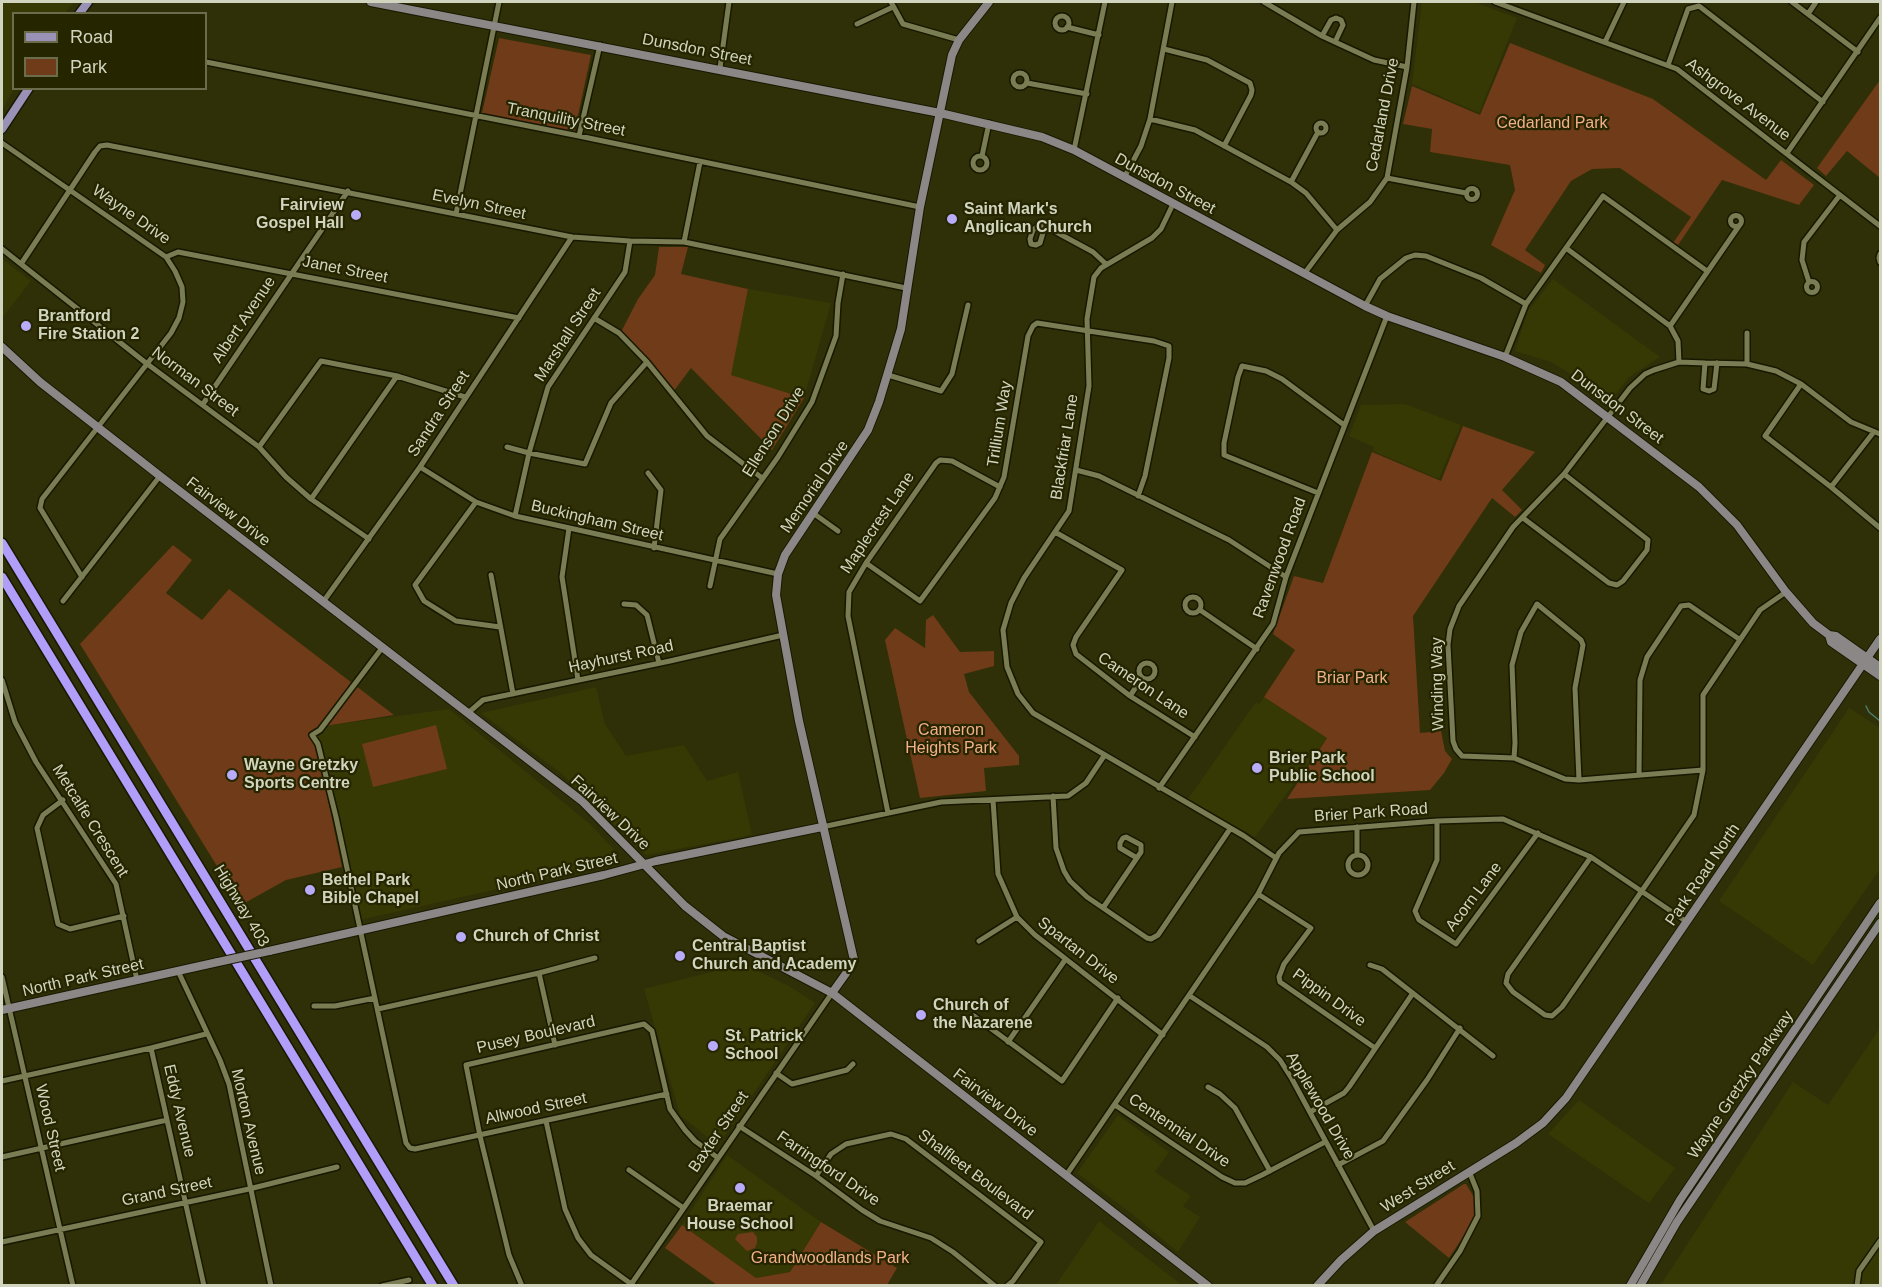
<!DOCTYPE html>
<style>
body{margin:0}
#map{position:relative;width:1882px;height:1287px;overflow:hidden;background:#2f3007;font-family:Arial,sans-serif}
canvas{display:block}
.frame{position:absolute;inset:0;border:3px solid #d1d4be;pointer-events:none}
.legend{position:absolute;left:12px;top:12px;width:195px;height:78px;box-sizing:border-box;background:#252600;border:2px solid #6a6c4c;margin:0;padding:8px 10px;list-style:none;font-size:18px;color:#d1d4be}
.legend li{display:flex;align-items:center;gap:12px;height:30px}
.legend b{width:30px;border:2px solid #6a6c4c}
</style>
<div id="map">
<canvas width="1882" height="1287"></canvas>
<div class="frame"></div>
<ul class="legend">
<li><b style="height:8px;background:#9a91b7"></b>Road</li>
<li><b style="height:16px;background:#6f3b18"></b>Park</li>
</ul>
</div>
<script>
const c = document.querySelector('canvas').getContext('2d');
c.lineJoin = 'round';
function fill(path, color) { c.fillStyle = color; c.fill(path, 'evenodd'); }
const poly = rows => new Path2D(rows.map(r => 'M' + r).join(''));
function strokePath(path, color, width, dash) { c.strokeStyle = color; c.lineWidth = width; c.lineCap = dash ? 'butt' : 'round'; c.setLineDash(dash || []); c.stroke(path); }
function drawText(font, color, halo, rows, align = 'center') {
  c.font = font + ' Arial,sans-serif'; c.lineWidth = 4.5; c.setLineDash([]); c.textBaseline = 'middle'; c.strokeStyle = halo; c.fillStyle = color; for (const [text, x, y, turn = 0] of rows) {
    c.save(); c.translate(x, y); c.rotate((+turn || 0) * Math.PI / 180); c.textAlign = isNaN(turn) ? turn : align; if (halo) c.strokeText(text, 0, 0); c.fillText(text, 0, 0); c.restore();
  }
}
fill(poly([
 [2,2,74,2,65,13,14,14,14,89,2,110],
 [1422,2,1474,2,1517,18,1479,113,1412,84],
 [2,259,31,281,2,318],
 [1553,279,1660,357,1629,377,1609,403,1571,374,1551,362,1515,351,1528,311],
 [748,289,831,303,804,398,730,375],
 [1405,404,1461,425,1439,479,1373,451,1374,447,1349,436,1361,405],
 [596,687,605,724,626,756,684,745,707,781,738,772,752,835,646,855,562,774,481,713],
 [1264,697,1327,738,1255,837,1188,799,1256,702,1259,704],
 [1849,708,1880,728,1880,869,1813,965,1719,901],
 [449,709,590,824,618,854,614,864,578,871,355,921,342,867,317,747,319,727],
 [744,964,789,986,815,1003,718,1146,680,1115,644,989],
 [1880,1028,1880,1285,1660,1286,1793,1082,1828,1105],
 [1579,1100,1675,1168,1649,1203,1548,1134],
 [1118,1115,1169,1152,1155,1172,1191,1196,1183,1206,1200,1217,1178,1252,1127,1210,1077,1173],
 [727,1155,821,1222,790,1272,756,1278,682,1225],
 [1099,1221,1182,1285,1056,1285]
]), '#373904');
fill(poly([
 [499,38,591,55,574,134,482,113],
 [1510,43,1653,99,1766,180,1781,160,1814,185,1799,205,1722,180,1678,245,1673,243,1691,217,1620,168,1592,169,1571,181,1525,250,1545,265,1541,273,1491,245,1515,190,1510,165,1430,152,1432,129,1403,124,1412,86,1480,115],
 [1880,80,1880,178,1847,151,1826,176,1817,168],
 [659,247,688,247,681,274,748,289,731,375,804,398,772,450,691,368,673,392,620,334,638,299,655,275],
 [1463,426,1535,452,1502,490,1522,510,1515,517,1492,498,1413,616,1420,733,1441,731,1445,751,1452,759,1444,773,1430,790,1287,799,1327,738,1264,697,1295,650,1273,634,1294,576,1323,583,1372,452,1441,481],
 [173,545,192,560,166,593,202,620,229,589,394,715,319,727,317,747,342,867,286,880,241,905,80,644],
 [933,615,960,652,994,651,994,666,964,674,969,692,1019,756,1019,765,984,768,986,791,920,798,885,640,895,628,925,648,926,620],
 [436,725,447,769,373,787,362,744],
 [1464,1184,1466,1184,1474,1197,1476,1210,1473,1222,1449,1258,1405,1222],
 [821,1222,897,1268,887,1285,717,1285,665,1248,682,1225,756,1278,790,1272],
 [753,1232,757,1237,757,1243,755,1248,747,1251,735,1239,738,1234]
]), '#6f3b18');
strokePath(poly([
 [1866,706,1869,712,1880,721]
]), '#487f6b', 1.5);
const minor = poly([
 [891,2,903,24,959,40],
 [1264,2,1322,36,1374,60,1407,67],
 [1495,2,1677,69,1880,226],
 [1792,2,1858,52],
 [1808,14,1816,2],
 '1055 23a7 7 0 1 1 14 0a7 7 0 1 1-14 0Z',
 [857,24,893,7],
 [1067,27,1099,35],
 [1322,36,1331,20,1336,18,1341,20,1343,25,1335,42],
 [1605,42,1624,2],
 [1164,49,1207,60,1250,83,1252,90,1251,95,1224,146],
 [206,62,579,136,920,207],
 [1668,65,1688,9,1699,6,1823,102],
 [720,68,729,2],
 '1013 80a7 7 0 1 1 14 0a7 7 0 1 1-14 0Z',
 [1027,83,1087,94],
 [1150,119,1195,130,1291,182,1306,193,1337,230],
 '1316 128a5 5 0 1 1 10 0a5 5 0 1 1-10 0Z',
 [579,136,600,45],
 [2,143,166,257,175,271,182,287,183,302,179,318,171,333,42,499,40,508,82,577],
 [1074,150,1105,2],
 [1787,153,1880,18],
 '973 163a7 7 0 1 1 14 0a7 7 0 1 1-14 0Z',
 [982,156,989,123],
 [1124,178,1141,146,1150,119,1172,2],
 [1387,178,1466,193],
 [1291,182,1318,132],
 '1466.5 194a5.5 5.5 0 1 1 11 0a5.5 5.5 0 1 1-11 0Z',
 [1173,204,1161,229,1152,238,1101,268,1094,277,1087,319,1089,386,1069,511,1024,578,1011,603,1003,630,1007,667,1018,694,1033,713,1244,836,1276,858],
 [456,214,499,2],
 '1730.5 221a5.5 5.5 0 1 1 11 0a5.5 5.5 0 1 1-11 0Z',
 [1045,226,1040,243,1036,245,1031,244,1030,239,1033,230,1038,226,1045,226,1093,252,1106,264],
 [684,242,700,162],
 [1566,248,1670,326,1678,341,1679,362],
 [2,249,146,363,259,447,286,477,311,499,369,539],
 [1880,254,1879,258,1880,262],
 [166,257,178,252,519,318],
 [21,264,95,152,100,146,107,145,572,237,630,241,684,242,906,288],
 [1304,274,1337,230,1370,202,1387,178,1407,67,1414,2],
 '1806.5 287a5.5 5.5 0 1 1 11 0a5.5 5.5 0 1 1-11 0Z',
 [1809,282,1802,260,1804,242,1840,195],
 [1365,306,1380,279,1406,258,1415,255,1426,256,1481,278,1526,304],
 [594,318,619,333,647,362,707,436,762,478],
 [1670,326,1739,226],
 [1747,333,1747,364],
 [1505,357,1526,304,1603,196,1707,271],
 [1705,363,1703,389,1709,391,1714,389,1717,363],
 [888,375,941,391,952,374,968,305],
 [1801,384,1765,436,1831,487,1880,528],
 [203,404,348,191],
 [259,447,321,361,397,376,465,397],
 [507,447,529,453,585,464,611,403,647,362],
 [420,467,476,502,515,516,778,574],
 [1076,470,1099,476,1229,540,1286,577],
 [648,473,661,490,654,548],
 [1831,487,1873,433],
 [1318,493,1224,455,1224,443,1238,377,1242,366,1266,371,1282,379,1344,425],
 [311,499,397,376],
 [476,502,415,585,424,601,456,621,500,627],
 [813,513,838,531],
 [515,516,529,453,548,387,625,272,630,241],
 [1523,518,1609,583,1617,585,1623,581,1647,550,1648,540,1564,474],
 [569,528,562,577,578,680],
 [1055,532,1122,570,1076,637,1073,645,1076,654,1130,696,1195,737],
 [866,563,920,601,995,498,1004,477,1028,336,1033,326,1037,323,1154,341,1169,346,1169,358,1145,476,1138,496],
 [491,575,513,694],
 [710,586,720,539,778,457,812,402,836,336,838,303,843,274],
 '1185 605a8 8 0 1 1 16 0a8 8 0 1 1-16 0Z',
 [63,601,160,476],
 [323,602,420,467,572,237],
 [624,604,636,605,647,615,659,663],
 [1200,610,1257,649],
 [382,648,320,730,312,735,318,744,336,817,406,1143,410,1148,415,1149,667,1094],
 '1139 671a8 8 0 1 1 16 0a8 8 0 1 1-16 0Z',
 [2,680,15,722,36,762,116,884,137,980],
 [1130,696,1142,678],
 [468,713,483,700,670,661,783,635],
 [1514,758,1515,743,1512,665,1521,632,1537,604,1581,640,1583,645,1575,688,1579,780],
 [1703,770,1579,780,1565,779,1514,758,1462,756,1456,749,1453,741,1448,645,1450,629,1459,606,1513,527,1564,474,1630,388,1645,374,1654,370,1679,362,1705,363,1747,364,1776,371,1801,384,1851,422,1880,434],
 [1639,775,1640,680,1647,657,1681,606,1689,605,1739,639],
 [1159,788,1273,624,1286,577,1387,316],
 [1053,796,1056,848,1064,871,1070,881,1087,897,1147,938,1151,939,1158,935,1230,829],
 [63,800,43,815,37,828,58,924,70,929,124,916],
 [993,800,998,874,1017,917,1035,935,1163,1035],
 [888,813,848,616,849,592,866,563,936,463,940,460,952,461,1000,487],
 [1437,821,1437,860,1415,911,1419,920,1456,944,1538,833],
 [822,827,941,802,1068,796,1086,783,1104,756],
 [1357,827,1357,855],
 '1348 865a10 10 0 1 1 20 0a10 10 0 1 1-20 0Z',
 [1591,857,1508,974,1506,983,1513,992,1545,1015,1552,1016,1562,1007,1694,815,1703,770,1703,695,1760,610,1786,592],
 [1258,894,1311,928,1284,964,1279,977,1280,982,1375,1048],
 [1103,908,1141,852,1141,845,1126,837,1123,838,1120,843,1120,848,1137,858],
 [979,941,1017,917],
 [1370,965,1382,969,1493,1056],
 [178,971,220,1060,229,1084,271,1286],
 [539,973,555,1045],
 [2,977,73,1286],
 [1190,996,1267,1047,1280,1060,1292,1079,1374,1231],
 [314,1006,335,1006,375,998],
 [378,1009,539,973,595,958],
 [974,1016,1062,1081,1118,998],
 [1008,1042,1065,960],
 [151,1048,204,1286],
 [776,1073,792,1084,847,1070,853,1064],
 [2,1081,151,1048,206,1034],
 [1208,1087,1220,1094,1235,1108,1270,1171],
 [1115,1105,1222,1177,1235,1183,1245,1183,1262,1175,1325,1142],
 [1310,1112,1344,1093,1349,1087,1413,993],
 [546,1121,565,1209,578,1238,591,1255,634,1286],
 [739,1126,816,1176,862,1210,880,1221,931,1238,953,1252,995,1286],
 [2,1157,167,1120],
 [1338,1165,1383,1141,1427,1080,1460,1028],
 [629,1170,682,1207],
 [1067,1174,1258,894,1279,853,1299,832,1437,821,1503,819,1591,857,1687,922],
 [816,1176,831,1154,846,1144,891,1134,906,1139,1041,1242,1013,1281,1007,1286],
 [2,1242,249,1189,337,1167],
 [382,1286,409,1280],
 [522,1286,509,1255,480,1136,466,1065,644,1024,652,1031,670,1109,685,1130,695,1141,718,1158],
 [630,1286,832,993],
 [1436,1286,1460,1251,1478,1216,1477,1191,1469,1171],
 [1857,1286,1859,1271,1880,1241]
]);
const secondary = poly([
 [371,2,940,113,1042,137,1074,150,1365,306,1387,316,1505,357,1561,382,1699,487,1737,525,1786,592,1813,623,1829,635,1831,642,1880,676],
 [2,347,40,382,160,476,582,801,685,906,723,936,832,993,1208,1286],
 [1829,635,1836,636,1880,667],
 [269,951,604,875,656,861,822,827],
 [832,993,852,965,854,960,799,721,776,595,778,574,785,555,868,430,879,402,901,329,920,207,952,55,959,40,989,2],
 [2,1010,218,962],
 [1317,1286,1341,1260,1374,1231,1516,1143,1543,1123,1566,1098,1880,639],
 [1630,1286,1680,1200,1880,903],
 [1640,1286,1677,1222,1880,923]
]);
const primary = poly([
 [79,14,88,2],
 [2,129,29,88]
]);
const motorway = poly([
 [2,543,454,1286],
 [2,577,433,1286]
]);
strokePath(minor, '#171800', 8);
strokePath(secondary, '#171800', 10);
strokePath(primary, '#171800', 11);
strokePath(motorway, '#171800', 12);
strokePath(minor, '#7a7d54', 5);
strokePath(secondary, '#8a8786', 8);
strokePath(primary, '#9a91b7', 8);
strokePath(motorway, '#b09ef9', 9);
const secondaryBridge = poly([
 [218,962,269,951]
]);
strokePath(secondaryBridge, '#171800', 10, []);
strokePath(secondaryBridge, '#8a8786', 8);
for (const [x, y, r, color] of [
 [356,215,6,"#b8abf7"],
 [952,219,6,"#b8abf7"],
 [26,326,6,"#b8abf7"],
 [1257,768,6,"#b8abf7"],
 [232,775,6,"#b8abf7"],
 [310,890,6,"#b8abf7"],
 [461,937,6,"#b8abf7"],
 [680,956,6,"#b8abf7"],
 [921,1015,6,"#b8abf7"],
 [713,1046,6,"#b8abf7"],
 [740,1188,6,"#b8abf7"]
]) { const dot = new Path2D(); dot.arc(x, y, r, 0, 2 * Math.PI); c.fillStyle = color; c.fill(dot); strokePath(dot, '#252600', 2); }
drawText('16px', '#d1d4be', '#252600', [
 ["Dunsdon Street",697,50,11],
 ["Ashgrove Avenue",1738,100,37],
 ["Cedarland Drive",1383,115,-79],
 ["Tranquility Street",566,120,11],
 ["Dunsdon Street",1165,184,28],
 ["Evelyn Street",479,205,12],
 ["Wayne Drive",131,215,35],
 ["Janet Street",345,270,11],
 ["Albert Avenue",244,320,-56],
 ["Marshall Street",568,335,-57],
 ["Norman Street",195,382,37],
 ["Dunsdon Street",1617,407,37],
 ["Sandra Street",439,414,-57],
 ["Trillium Way",1000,424,-81],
 ["Ellenson Drive",774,432,-58],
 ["Blackfriar Lane",1065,447,-81],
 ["Memorial Drive",815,487,-56],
 ["Fairview Drive",228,512,38],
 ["Buckingham Street",597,521,13],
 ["Maplecrest Lane",878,523,-56],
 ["Ravenwood Road",1280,558,-70],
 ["Hayhurst Road",621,657,-12],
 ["Winding Way",1438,684,-91],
 ["Cameron Lane",1143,686,34],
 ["Fairview Drive",610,813,43],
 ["Brier Park Road",1371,813,-4],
 ["Metcalfe Crescent",90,821,58],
 ["North Park Street",557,872,-13],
 ["Park Road North",1703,875,-56],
 ["Acorn Lane",1474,897,-53],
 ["Highway 403",241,906,59],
 ["Spartan Drive",1078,951,38],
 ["North Park Street",83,978,-13],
 ["Pippin Drive",1329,998,36],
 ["Pusey Boulevard",536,1035,-13],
 ["Wayne Gretzky Parkway",1741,1085,-56],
 ["Fairview Drive",995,1103,37],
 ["Applewood Drive",1320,1106,60],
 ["Allwood Street",536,1109,-12],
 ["Eddy Avenue",179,1111,77],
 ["Morton Avenue",248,1122,77],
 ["Wood Street",50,1128,77],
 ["Centennial Drive",1179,1131,34],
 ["Baxter Street",719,1132,-56],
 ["Farringford Drive",828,1169,34],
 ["Shalfleet Boulevard",975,1175,37],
 ["West Street",1418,1187,-32],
 ["Grand Street",167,1192,-12]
]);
drawText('16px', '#f2af88', '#252600', [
 ["Cedarland Park",1552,124],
 ["Briar Park",1352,679],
 ["Cameron",951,731],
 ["Heights Park",951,749],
 ["Grandwoodlands Park",830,1259]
]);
drawText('bold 16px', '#d1d4be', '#252600', [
 ["Fairview",344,206,"right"],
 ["Gospel Hall",344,224,"right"],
 ["Saint Mark's",964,210],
 ["Anglican Church",964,228],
 ["Brantford",38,317],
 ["Fire Station 2",38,335],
 ["Brier Park",1269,759],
 ["Public School",1269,777],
 ["Wayne Gretzky",244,766],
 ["Sports Centre",244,784],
 ["Bethel Park",322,881],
 ["Bible Chapel",322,899],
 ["Church of Christ",473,937],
 ["Central Baptist",692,947],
 ["Church and Academy",692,965],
 ["Church of",933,1006],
 ["the Nazarene",933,1024],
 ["St. Patrick",725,1037],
 ["School",725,1055],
 ["Braemar",740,1207,"center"],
 ["House School",740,1225,"center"]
], 'left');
</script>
